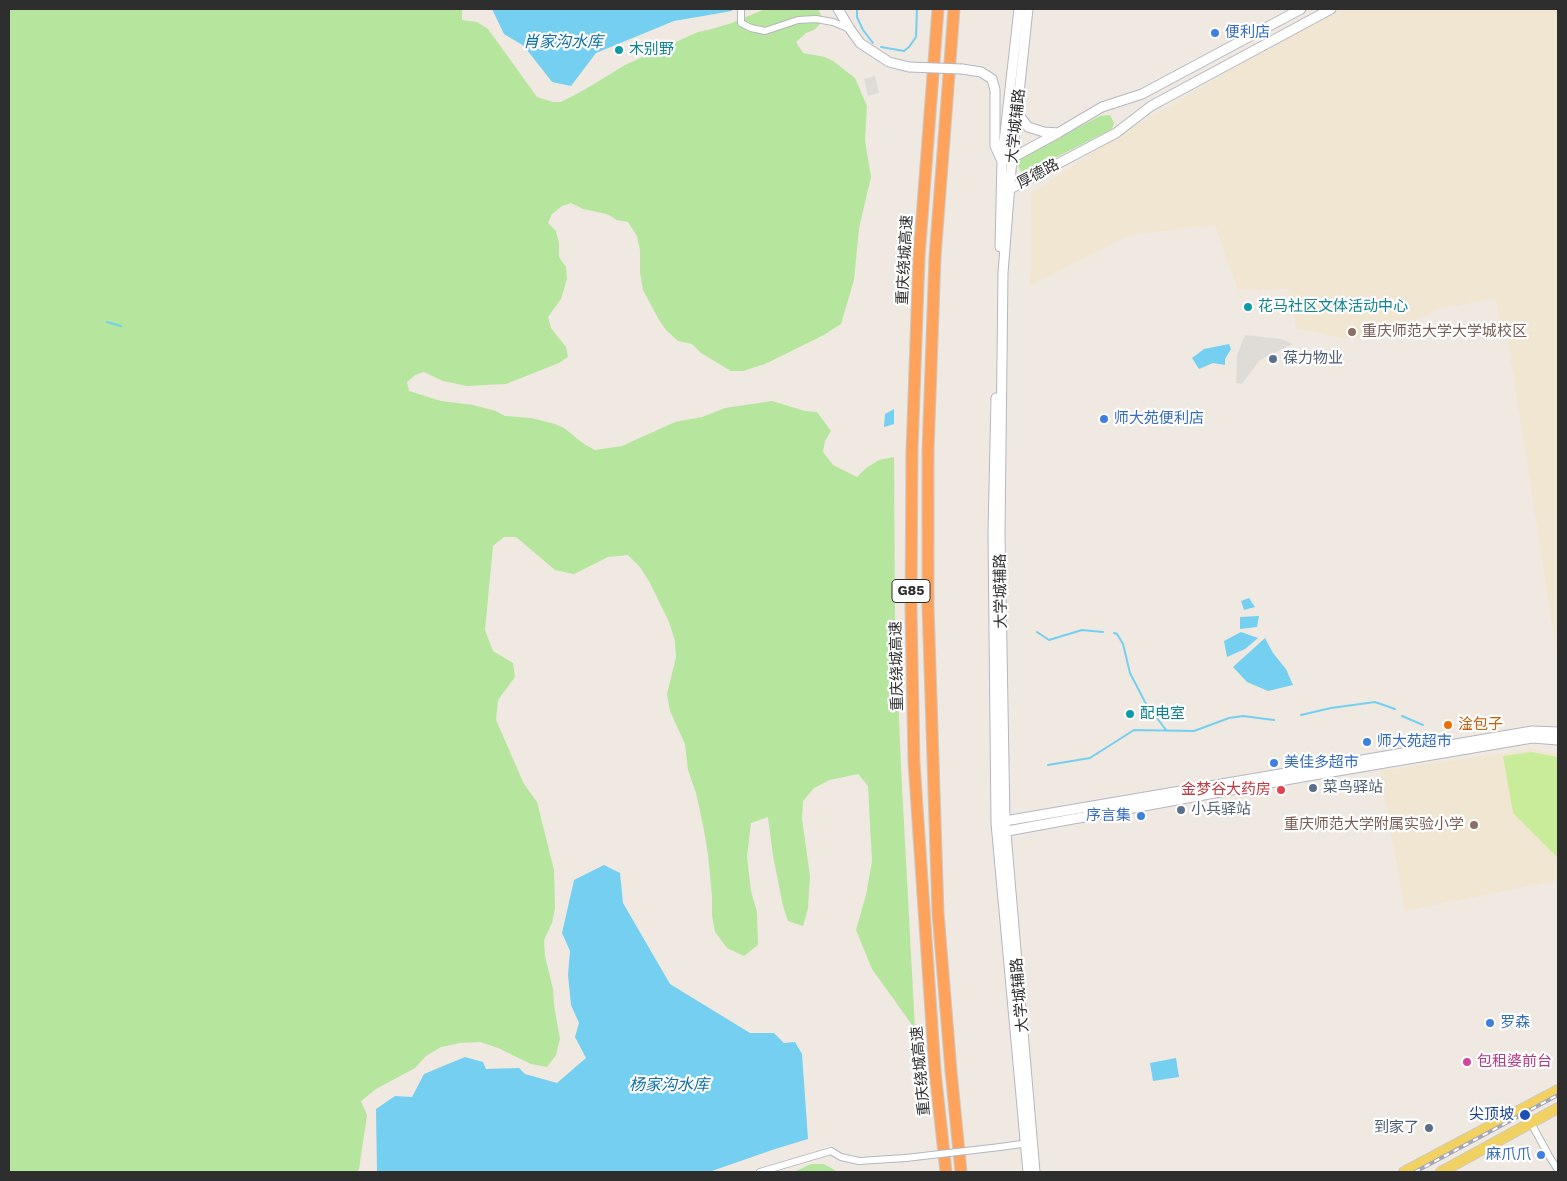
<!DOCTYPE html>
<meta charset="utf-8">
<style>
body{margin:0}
#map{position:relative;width:1567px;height:1181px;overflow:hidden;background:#efe9e1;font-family:"Work Sans",sans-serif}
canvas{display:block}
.frame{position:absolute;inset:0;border:10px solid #2e2e2e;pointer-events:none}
</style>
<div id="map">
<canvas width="1567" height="1181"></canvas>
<div class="frame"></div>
</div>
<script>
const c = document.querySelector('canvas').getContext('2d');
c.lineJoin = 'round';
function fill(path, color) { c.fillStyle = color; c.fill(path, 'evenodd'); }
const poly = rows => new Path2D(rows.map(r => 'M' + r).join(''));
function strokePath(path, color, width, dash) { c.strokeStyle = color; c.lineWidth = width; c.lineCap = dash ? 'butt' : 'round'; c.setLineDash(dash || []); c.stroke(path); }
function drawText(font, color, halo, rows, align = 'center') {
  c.font = font + ' "Work Sans","Noto Sans SC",sans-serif'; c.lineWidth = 4.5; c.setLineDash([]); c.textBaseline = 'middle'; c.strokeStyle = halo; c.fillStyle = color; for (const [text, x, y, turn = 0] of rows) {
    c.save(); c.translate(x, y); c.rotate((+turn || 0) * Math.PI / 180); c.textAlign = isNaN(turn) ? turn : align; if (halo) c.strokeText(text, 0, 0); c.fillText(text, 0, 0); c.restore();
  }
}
fill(poly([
 [1336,9,1558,9,1558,662,1506,328,1501,328,1496,299,1445,307,1382,335,1348,339,1296,328,1288,289,1238,290,1215,225,1129,235,1030,286,1031,194,1114,138],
 [1533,749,1558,754,1558,880,1405,911,1380,771]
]), '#f0e6d1');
fill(poly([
 [9,9,462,9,462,20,477,22,488,29,537,97,553,102,561,102,584,90,625,65,698,32,708,30,732,23,765,9,818,9,821,15,821,23,814,30,806,33,796,42,803,53,825,57,833,61,855,78,867,106,865,140,871,177,859,228,854,280,841,324,822,336,765,364,743,371,731,371,701,353,692,344,678,341,666,330,659,320,643,290,640,273,640,250,637,236,628,222,617,220,607,214,583,209,571,203,562,206,552,214,548,223,556,231,559,243,559,257,566,267,567,279,561,299,548,317,551,328,566,347,568,357,559,363,506,384,467,386,443,381,424,372,415,375,407,382,409,391,441,401,473,405,496,411,505,416,531,418,555,424,564,428,584,444,595,450,622,446,675,422,702,417,725,408,772,401,805,411,817,412,831,431,825,441,823,452,833,465,857,477,866,468,879,460,894,457,895,619,901,767,915,1029,872,969,856,930,866,895,872,861,868,786,858,774,830,780,814,788,803,801,802,819,810,876,808,908,803,926,788,921,783,906,773,856,768,817,751,823,747,857,751,891,757,912,758,945,744,956,727,948,715,932,712,915,712,896,708,854,703,825,696,793,688,770,685,744,670,711,667,694,676,657,675,641,669,622,650,583,640,567,628,555,608,557,574,574,555,570,516,537,504,537,493,546,485,630,493,651,513,663,515,677,498,700,496,720,524,784,537,802,554,870,555,908,552,923,544,940,545,956,553,989,554,1005,560,1039,556,1055,547,1067,531,1064,498,1048,480,1042,460,1043,441,1047,426,1056,415,1068,376,1089,361,1101,367,1115,359,1169,357,1172,9,1172],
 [1110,115,1114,123,1112,129,1027,172,1021,172,1018,165,1022,157,1100,116],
 [811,1164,824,1164,838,1172,794,1172]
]), '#b6e59e');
fill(poly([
 [1531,752,1558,757,1558,858,1513,813,1503,756]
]), '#c9ec9a');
fill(poly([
 [875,76,879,93,868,96,864,79],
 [1245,335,1281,339,1293,344,1260,360,1242,384,1236,383,1237,355]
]), '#dfdcd8');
fill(poly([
 [492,9,732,9,732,11,674,21,596,53,571,86,552,82,524,46,504,34],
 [1229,344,1231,349,1225,359,1225,365,1213,363,1199,369,1192,358,1204,349],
 [894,409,894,424,884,427,885,414],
 [1249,598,1255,607,1244,610,1241,601],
 [1259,616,1257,627,1240,629,1240,617],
 [1241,632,1258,638,1245,649,1227,657,1224,641],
 [1265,638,1273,653,1286,669,1293,685,1268,691,1247,682,1233,667],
 [604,865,620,873,623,903,670,984,750,1033,774,1033,784,1043,795,1042,802,1054,808,1139,775,1149,709,1172,377,1172,376,1109,395,1096,412,1097,424,1074,465,1057,483,1062,486,1069,519,1068,525,1074,557,1083,586,1058,575,1037,579,1023,571,1005,568,975,570,951,562,933,574,880],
 [1176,1058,1179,1077,1153,1081,1150,1063]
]), '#75cff0');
strokePath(poly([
 [857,9,857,17,863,30,873,43],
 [881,47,904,51,909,47,916,37,917,9],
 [107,322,121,326],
 [1037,632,1049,640,1082,630,1103,632],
 [1114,633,1117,634,1123,644,1130,673,1145,702,1166,730],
 [1301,715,1331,708,1375,702,1395,709],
 [1402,716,1423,725],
 [1048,765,1090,758,1134,730,1194,731,1229,718,1243,716,1274,720]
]), '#75cff0', 2);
const street = poly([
 [741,9,741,23,751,28,765,31,798,20,816,19,833,22,850,29],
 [1531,1123,1549,1156,1558,1170],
 [1000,1147,1029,1143],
 [760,1172,831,1151,841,1157,859,1161,906,1158]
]);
const secondary = poly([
 [838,9,850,29,860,43,889,62,909,67],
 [1028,9,1012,158,1003,273,1000,533,1005,822,1035,1172],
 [962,69,981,72,992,79,995,90,995,146,1002,161],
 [1017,109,1021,118,1028,127,1044,132,1058,133],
 [1007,159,1012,158,1058,133,1102,107,1142,94,1301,9],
 [1009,185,1010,189,1116,133,1151,106,1331,9],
 [1000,247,1002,160,1019,9],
 [996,398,993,534,996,823,1028,1172],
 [999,822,1532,731,1558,732],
 [1002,832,1302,777,1532,738,1558,740]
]);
const primary = poly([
 [1404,1172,1558,1090],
 [1441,1172,1558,1108]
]);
const highway = poly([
 [938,9,919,257,912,451,911,608,914,762,935,1071,946,1172],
 [954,9,935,257,928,451,928,606,938,913,951,1071,961,1172]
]);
strokePath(street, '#b4b7c1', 8);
strokePath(secondary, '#b4b7c1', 11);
strokePath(primary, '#c9c9c9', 12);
strokePath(highway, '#c9c9c9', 13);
strokePath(street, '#fff', 6);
strokePath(secondary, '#fff', 9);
strokePath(primary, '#f2d163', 10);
strokePath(highway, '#ffa35c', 11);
const rail = poly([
 [1415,1172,1558,1095]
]);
strokePath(rail, '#a3a6b8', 4);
strokePath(rail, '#fff', 2, [5.5]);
const streetBridge = poly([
 [906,1158,1000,1147]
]);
const secondaryBridge = poly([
 [909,67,962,69]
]);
strokePath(streetBridge, '#b4b7c1', 8, []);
strokePath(secondaryBridge, '#b4b7c1', 11, []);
strokePath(streetBridge, '#fff', 6);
strokePath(secondaryBridge, '#fff', 9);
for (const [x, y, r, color] of [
 [1215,33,5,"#3f7fe0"],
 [619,50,5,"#0f9aa8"],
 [1248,307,5,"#0f9aa8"],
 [1352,332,5,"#8d6e63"],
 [1273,359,5,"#5c6f8a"],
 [1104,419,5,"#3f7fe0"],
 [1130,714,5,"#0f9aa8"],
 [1448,725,5,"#e8710a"],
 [1367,742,5,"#3f7fe0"],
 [1274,763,5,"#3f7fe0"],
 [1313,788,5,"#5c6f8a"],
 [1281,790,5,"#e0444e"],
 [1181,810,5,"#5c6f8a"],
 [1141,816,5,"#3f7fe0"],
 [1474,825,5,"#8d6e63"],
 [1490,1023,5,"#3f7fe0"],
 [1467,1062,5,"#d1479c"],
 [1525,1115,6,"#1a4fb4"],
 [1429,1128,5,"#5c6f8a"],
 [1541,1155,5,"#3f7fe0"]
]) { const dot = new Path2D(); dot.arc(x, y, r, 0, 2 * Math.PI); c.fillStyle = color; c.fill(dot); strokePath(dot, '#fff', 2); }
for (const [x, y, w] of [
 [911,591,38]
]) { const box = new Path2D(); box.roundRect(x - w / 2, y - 11.5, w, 23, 4); c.fillStyle = '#fff'; c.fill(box); strokePath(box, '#2e2e2e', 1); }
drawText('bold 14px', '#2e2e2e', null, [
 ["G85",911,591]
]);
drawText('15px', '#366cbe', '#fff', [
 ["便利店",1225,33],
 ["师大苑便利店",1114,419],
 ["师大苑超市",1377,742],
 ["美佳多超市",1284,763],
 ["序言集",1131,816,"right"],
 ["罗森",1500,1023],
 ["麻爪爪",1531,1155,"right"]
], 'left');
drawText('15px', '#0d838f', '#fff', [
 ["木别野",629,50],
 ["花马社区文体活动中心",1258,307],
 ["配电室",1140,714]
], 'left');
drawText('15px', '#2e2e2e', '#fff', [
 ["大学城辅路",1016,126,-84],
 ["厚德路",1038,174,-28],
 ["重庆绕城高速",905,260,-87],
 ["大学城辅路",1001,591,-91],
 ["重庆绕城高速",897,666,-91],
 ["大学城辅路",1020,995,-95],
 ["重庆绕城高速",921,1071,-95]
]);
drawText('15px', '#785e54', '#fff', [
 ["重庆师范大学大学城校区",1362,332],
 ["重庆师范大学附属实验小学",1464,825,"right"]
], 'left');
drawText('15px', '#4e5e75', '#fff', [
 ["葆力物业",1283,359],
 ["菜鸟驿站",1323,788],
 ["小兵驿站",1191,810],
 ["到家了",1419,1128,"right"]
], 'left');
drawText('15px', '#c56008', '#fff', [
 ["淦包子",1458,725]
], 'left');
drawText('15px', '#be3a42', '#fff', [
 ["金梦谷大药房",1271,790]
], 'right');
drawText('15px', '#b23c85', '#fff', [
 ["包租婆前台",1477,1062]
], 'left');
drawText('15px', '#164399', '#fff', [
 ["尖顶坡",1514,1115]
], 'right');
drawText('italic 16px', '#0d6fa3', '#fff', [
 ["肖家沟水库",563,42],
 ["杨家沟水库",669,1085]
]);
</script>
